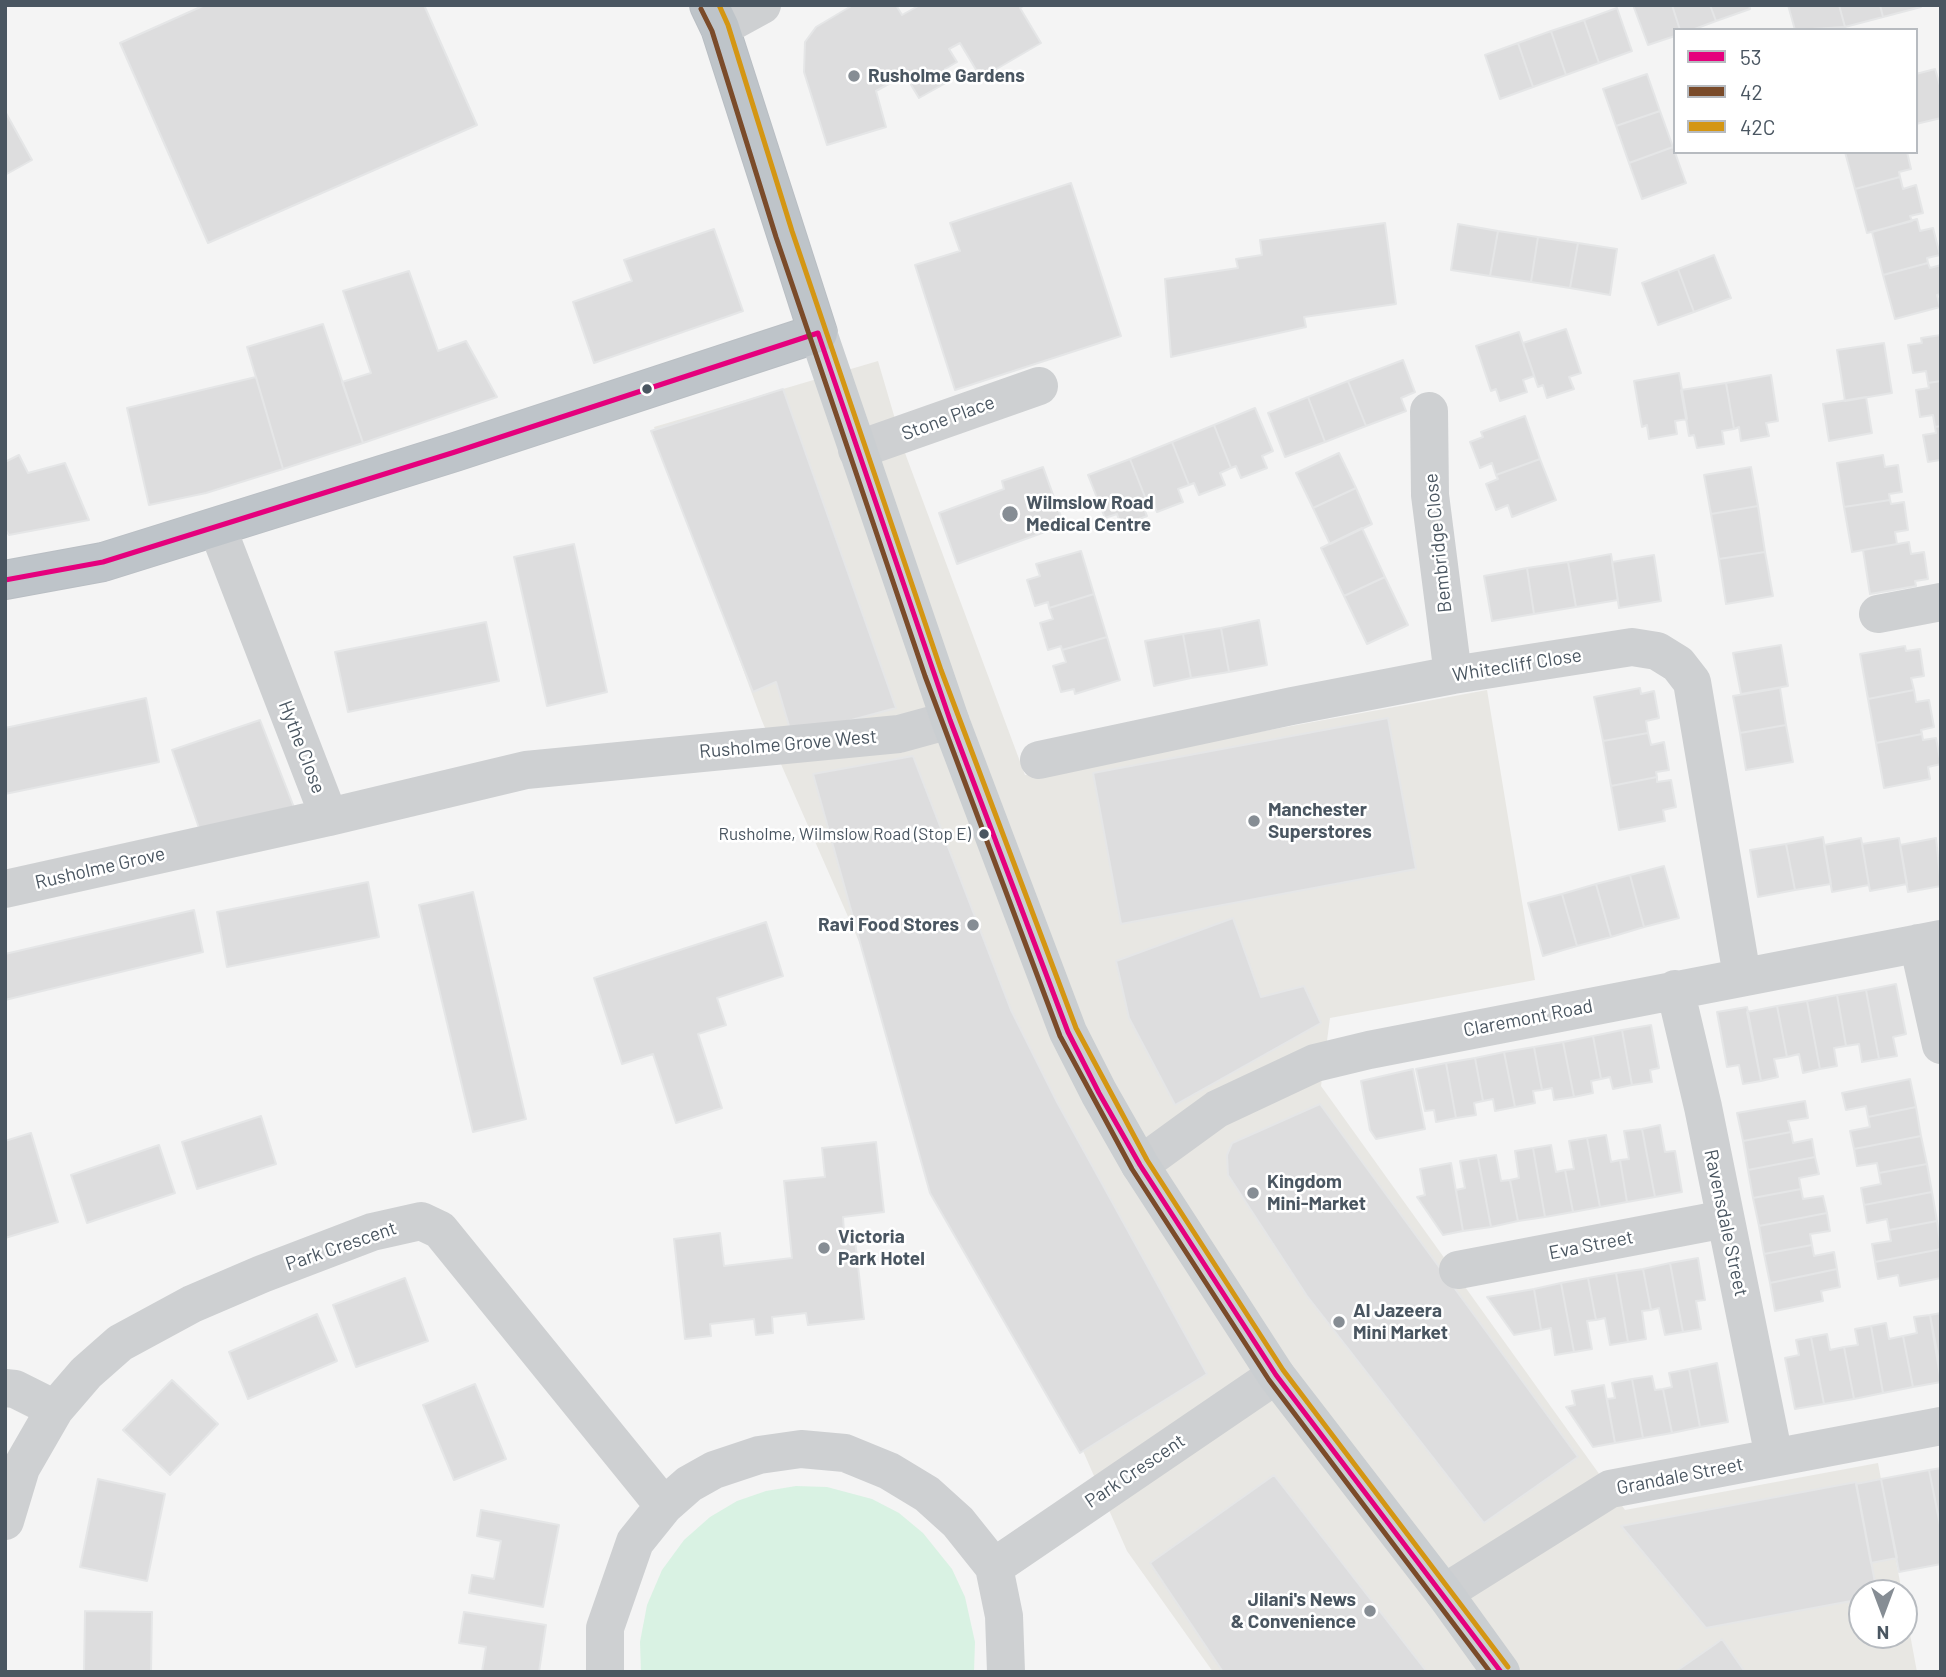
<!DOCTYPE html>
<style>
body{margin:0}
#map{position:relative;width:1946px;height:1677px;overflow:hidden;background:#f4f4f4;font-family:Barlow,sans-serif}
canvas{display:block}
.frame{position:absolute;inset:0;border:7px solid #4a5661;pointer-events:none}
.legend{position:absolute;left:1673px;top:28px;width:245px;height:126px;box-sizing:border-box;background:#fff;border:2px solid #b7bbc0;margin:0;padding:9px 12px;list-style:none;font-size:21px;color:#4a5661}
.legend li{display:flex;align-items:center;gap:14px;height:35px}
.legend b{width:35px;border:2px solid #b7bbc0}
.north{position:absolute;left:1848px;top:1579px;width:70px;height:70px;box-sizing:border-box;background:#fff;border:2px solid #b7bbc0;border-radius:50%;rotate:180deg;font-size:19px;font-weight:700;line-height:28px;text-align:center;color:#4a5661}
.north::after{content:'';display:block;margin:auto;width:24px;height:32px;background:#868d94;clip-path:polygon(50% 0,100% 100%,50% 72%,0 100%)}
</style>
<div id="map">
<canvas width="1946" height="1677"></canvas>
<div class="frame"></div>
<ul class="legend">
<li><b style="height:9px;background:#e5007d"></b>53</li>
<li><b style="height:9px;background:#7a4b2a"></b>42</li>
<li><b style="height:9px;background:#d49613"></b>42C</li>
</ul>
<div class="north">N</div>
</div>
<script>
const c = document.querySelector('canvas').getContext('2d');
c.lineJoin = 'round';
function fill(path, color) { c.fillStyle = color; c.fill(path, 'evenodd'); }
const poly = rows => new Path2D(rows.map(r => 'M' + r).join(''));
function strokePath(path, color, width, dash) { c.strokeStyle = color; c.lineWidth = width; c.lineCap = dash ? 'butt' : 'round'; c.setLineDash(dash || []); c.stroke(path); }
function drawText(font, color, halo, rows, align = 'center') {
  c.font = font + ' Barlow,sans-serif'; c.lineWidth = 5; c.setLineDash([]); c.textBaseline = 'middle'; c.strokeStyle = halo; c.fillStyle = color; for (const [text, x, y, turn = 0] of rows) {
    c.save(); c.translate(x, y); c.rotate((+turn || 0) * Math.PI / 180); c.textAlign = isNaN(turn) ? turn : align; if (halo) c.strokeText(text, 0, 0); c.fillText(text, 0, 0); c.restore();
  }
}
fill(poly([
 [878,361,905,453,1025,775,1487,690,1535,980,1330,1018,1321,1086,1625,1510,1878,1463,1902,1593,1862,1593,1862,1635,1904,1635,1904,1602,1917,1672,1213,1672,1127,1551,762,721,654,427]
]), '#e8e7e3');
fill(poly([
 [796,1486,827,1487,872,1499,899,1513,923,1533,952,1569,965,1597,975,1642,974,1672,641,1672,640,1642,647,1605,662,1570,684,1540,710,1517,737,1501,766,1491]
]), '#d9f2e3');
const building = poly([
 [205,5,424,5,477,125,208,243,120,43,205,5],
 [853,5,896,5,902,15,920,5,1025,5,1020,8,1041,43,981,78,960,43,949,49,957,62,945,69,951,80,919,98,905,75,876,91,886,127,827,145,804,72,805,42,816,27,853,5],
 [1633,5,1672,5,1680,30,1675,30,1675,36,1648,45,1633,5],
 [1672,5,1710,5,1716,21,1692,30,1680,30,1672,5],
 [1710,5,1749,5,1750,9,1716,21,1710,5],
 [1788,5,1839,5,1845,27,1795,30,1788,5],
 [1839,5,1880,5,1883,17,1845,27,1839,5],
 [1880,5,1920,5,1921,7,1883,17,1880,5],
 [1617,8,1632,51,1599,63,1584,20,1617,8],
 [1584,20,1599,63,1566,75,1551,31,1584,20],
 [1551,31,1566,75,1533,87,1518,43,1551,31],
 [1518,43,1533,87,1500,99,1485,55,1518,43],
 [1935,69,1941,89,1941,118,1916,124,1916,74,1935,69],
 [1647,74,1660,111,1616,126,1603,89,1647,74],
 [1660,111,1673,147,1629,163,1616,126,1660,111],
 [6,113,32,160,5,175,5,114,6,113],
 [1673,147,1686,183,1642,199,1629,163,1673,147],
 [1845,152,1907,152,1911,169,1899,172,1900,177,1855,189,1845,152],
 [1900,177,1903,189,1916,185,1923,213,1910,216,1912,221,1867,233,1855,189,1900,177],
 [1071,183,1121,336,955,390,915,265,960,251,950,223,1071,183],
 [1917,219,1920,231,1933,228,1940,255,1927,258,1928,263,1883,275,1872,232,1917,219],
 [1385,223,1396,304,1304,317,1306,327,1171,357,1165,279,1238,268,1236,259,1262,255,1260,240,1385,223],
 [1458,224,1498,231,1490,276,1451,270,1458,224],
 [714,229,743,311,594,363,573,302,632,281,624,260,714,229],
 [1498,231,1538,237,1531,282,1490,276,1498,231],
 [1538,237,1578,243,1570,288,1531,282,1538,237],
 [1578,243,1617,249,1610,295,1570,288,1578,243],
 [1714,255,1731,298,1694,312,1678,269,1714,255],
 [1928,263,1930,268,1941,265,1941,294,1937,295,1940,307,1895,319,1883,275,1928,263],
 [1678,269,1694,312,1658,325,1642,283,1678,269],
 [409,271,438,351,466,341,497,397,363,443,342,382,371,373,343,291,409,271],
 [323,324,363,443,283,469,247,347,323,324],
 [1566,329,1581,373,1569,377,1574,389,1547,398,1543,385,1538,387,1523,343,1566,329],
 [1519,332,1534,376,1523,380,1527,392,1500,401,1496,389,1491,391,1476,346,1519,332],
 [1941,335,1941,381,1928,383,1926,371,1913,373,1908,345,1922,343,1921,338,1941,335],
 [1884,343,1892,393,1845,401,1837,350,1884,343],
 [1403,360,1415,392,1401,398,1406,411,1366,426,1348,381,1403,360],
 [1679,373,1687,419,1675,421,1677,434,1649,439,1647,425,1642,427,1634,381,1679,373],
 [1771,375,1778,421,1766,423,1769,436,1741,441,1739,427,1734,429,1726,383,1771,375],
 [256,377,283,469,206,493,149,505,127,408,256,377],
 [1348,381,1366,426,1325,442,1308,397,1348,381],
 [1941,381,1941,426,1935,427,1933,415,1920,417,1916,390,1929,388,1928,383,1941,381],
 [1726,383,1734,429,1722,431,1724,444,1697,448,1694,435,1689,436,1681,390,1726,383],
 [783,389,896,708,792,736,776,682,753,692,651,431,783,389],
 [1308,397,1325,442,1285,457,1268,413,1308,397],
 [1866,397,1872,433,1829,441,1823,404,1866,397],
 [1255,408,1273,451,1262,456,1267,468,1241,478,1236,466,1231,468,1214,425,1255,408],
 [1525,416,1540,459,1496,475,1492,463,1480,468,1470,442,1483,437,1481,432,1525,416],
 [1214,425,1231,468,1220,473,1225,485,1199,495,1194,483,1189,485,1172,442,1214,425],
 [1941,426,1941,463,1940,460,1928,462,1923,435,1936,433,1935,427,1941,426],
 [1172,442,1189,485,1178,489,1183,502,1157,512,1152,500,1147,502,1130,459,1172,442],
 [1339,453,1356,488,1313,508,1296,473,1339,453],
 [19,455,28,473,65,463,89,520,9,535,5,529,5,462,19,455],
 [1883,455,1885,467,1898,465,1902,492,1889,494,1890,500,1844,507,1837,463,1883,455],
 [1130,459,1147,502,1142,504,1147,516,1121,526,1117,514,1105,518,1088,475,1130,459],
 [1540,459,1556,500,1512,517,1508,505,1496,510,1486,484,1498,479,1496,475,1540,459],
 [1043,467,1064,525,957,564,939,513,1004,489,1002,481,1043,467],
 [1751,467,1758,506,1711,514,1704,475,1751,467],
 [1356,488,1372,524,1330,544,1313,508,1356,488],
 [1890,500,1891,504,1904,502,1908,530,1895,532,1897,544,1852,552,1844,507,1890,500],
 [1758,506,1765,552,1719,559,1711,514,1758,506],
 [1362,528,1385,577,1344,596,1321,548,1362,528],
 [1909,542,1911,554,1924,552,1928,579,1915,581,1916,586,1870,594,1863,550,1909,542],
 [574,544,607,692,547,706,514,557,574,544],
 [1081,551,1094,594,1049,608,1048,602,1035,606,1027,580,1040,576,1036,564,1081,551],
 [1765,552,1773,596,1726,604,1719,559,1765,552],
 [1611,554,1618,600,1576,607,1568,562,1611,554],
 [1654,555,1661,601,1619,608,1612,562,1654,555],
 [1568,562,1576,607,1534,614,1527,568,1568,562],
 [1527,568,1534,614,1492,621,1484,576,1527,568],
 [1385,577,1408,625,1367,644,1344,596,1385,577],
 [1094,594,1107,637,1062,650,1061,646,1048,650,1040,623,1053,619,1049,608,1094,594],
 [1259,620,1267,665,1229,672,1221,628,1259,620],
 [486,622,499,681,348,712,335,652,486,622],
 [1221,628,1229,672,1191,678,1183,634,1221,628],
 [1183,634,1191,678,1154,686,1145,641,1183,634],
 [1107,637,1120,680,1075,694,1074,689,1061,692,1053,666,1066,662,1062,650,1107,637],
 [1781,645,1788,686,1741,694,1733,653,1781,645],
 [1905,646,1906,651,1920,649,1924,676,1911,678,1914,690,1868,699,1860,654,1905,646],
 [1640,688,1641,694,1654,691,1659,718,1646,721,1648,733,1603,741,1594,697,1640,688],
 [1780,688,1786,725,1740,733,1733,696,1780,688],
 [1914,690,1916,702,1929,700,1934,727,1921,730,1922,734,1876,743,1868,699,1914,690],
 [146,698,159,762,5,794,5,728,146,698],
 [1388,718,1416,869,1121,924,1093,773,1388,718],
 [260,720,295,810,199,828,172,750,260,720],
 [1786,725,1793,762,1746,770,1740,733,1786,725],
 [1648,733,1651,745,1664,742,1669,770,1656,772,1657,777,1611,786,1603,741,1648,733],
 [1922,734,1923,740,1936,738,1941,764,1928,767,1930,779,1884,788,1876,743,1922,734],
 [913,756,1011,1010,1057,1102,1207,1374,1080,1453,930,1193,813,774,913,756],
 [1657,777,1657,782,1671,780,1676,807,1663,810,1665,821,1619,830,1611,786,1657,777],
 [1823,837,1831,884,1795,890,1786,844,1823,837],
 [1861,838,1869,885,1832,892,1824,845,1861,838],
 [1899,838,1907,884,1870,891,1862,844,1899,838],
 [1936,838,1941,886,1908,892,1900,845,1936,838],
 [1786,844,1795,890,1758,897,1750,850,1786,844],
 [1664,866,1679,918,1644,927,1630,875,1664,866],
 [1630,875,1644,927,1611,937,1596,884,1630,875],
 [368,882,379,937,227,967,217,912,368,882],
 [1596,884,1611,937,1577,946,1562,894,1596,884],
 [473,892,526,1119,473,1132,419,905,473,892],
 [1562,894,1577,946,1543,956,1528,903,1562,894],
 [194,910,203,952,5,1000,5,954,194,910],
 [1233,918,1261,997,1304,986,1321,1023,1175,1105,1129,1018,1116,961,1233,918],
 [766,922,783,976,717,998,726,1025,698,1034,722,1108,676,1123,653,1054,622,1064,594,978,766,922],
 [1896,984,1906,1034,1893,1037,1897,1056,1879,1059,1866,990,1896,984],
 [1866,990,1879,1059,1862,1062,1859,1044,1846,1046,1837,995,1866,990],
 [1837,995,1846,1046,1834,1048,1837,1066,1820,1069,1807,1001,1837,995],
 [1807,1001,1820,1069,1803,1073,1799,1054,1787,1057,1777,1006,1807,1001],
 [1777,1006,1787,1057,1774,1059,1778,1077,1761,1081,1747,1012,1777,1006],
 [1747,1007,1761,1081,1743,1084,1739,1065,1727,1067,1717,1012,1747,1007],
 [1651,1025,1659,1068,1650,1070,1652,1082,1632,1085,1622,1030,1651,1025],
 [1622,1030,1632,1085,1613,1089,1610,1077,1601,1079,1593,1036,1622,1030],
 [1593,1036,1601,1079,1591,1081,1593,1093,1574,1097,1563,1042,1593,1036],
 [1563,1042,1574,1097,1554,1100,1552,1088,1542,1090,1534,1047,1563,1042],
 [1534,1047,1542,1090,1533,1091,1535,1103,1515,1107,1504,1052,1534,1047],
 [1504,1052,1515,1107,1495,1111,1493,1099,1483,1101,1475,1058,1504,1052],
 [1475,1058,1483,1101,1474,1103,1476,1115,1456,1118,1446,1063,1475,1058],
 [1446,1063,1456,1118,1436,1122,1434,1110,1425,1111,1416,1069,1446,1063],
 [1413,1069,1425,1129,1376,1139,1370,1130,1361,1081,1413,1069],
 [1910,1079,1916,1107,1868,1117,1866,1106,1846,1110,1842,1093,1910,1079],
 [1805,1101,1808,1118,1788,1121,1791,1132,1743,1141,1737,1113,1805,1101],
 [1320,1104,1578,1457,1484,1523,1307,1296,1228,1175,1227,1155,1232,1143,1320,1104],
 [1916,1107,1921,1136,1854,1149,1850,1131,1870,1127,1868,1117,1916,1107],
 [261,1116,276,1164,197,1189,182,1142,261,1116],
 [1660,1125,1665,1152,1675,1151,1682,1192,1655,1197,1642,1129,1660,1125],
 [1642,1129,1655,1197,1627,1202,1620,1160,1629,1159,1624,1131,1642,1129],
 [1791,1132,1793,1143,1812,1139,1815,1157,1748,1170,1743,1141,1791,1132],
 [31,1133,58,1222,5,1238,5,1141,31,1133],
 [1606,1135,1611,1162,1620,1160,1627,1202,1600,1207,1587,1138,1606,1135],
 [1921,1136,1927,1164,1879,1173,1877,1163,1857,1166,1854,1149,1921,1136],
 [1587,1138,1600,1207,1573,1212,1565,1170,1574,1169,1569,1141,1587,1138],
 [876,1142,884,1212,843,1217,844,1232,854,1231,864,1319,808,1325,806,1313,772,1317,773,1333,756,1335,754,1319,710,1324,711,1336,685,1339,674,1239,720,1233,724,1266,792,1258,784,1181,825,1177,822,1148,876,1142],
 [159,1145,175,1193,87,1223,71,1175,159,1145],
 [1551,1145,1556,1172,1565,1170,1573,1212,1545,1217,1533,1148,1551,1145],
 [1533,1148,1545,1217,1518,1221,1510,1180,1519,1178,1515,1151,1533,1148],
 [1496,1155,1501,1181,1510,1180,1518,1221,1491,1227,1478,1158,1496,1155],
 [1815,1157,1819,1174,1799,1178,1801,1189,1753,1198,1748,1170,1815,1157],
 [1478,1158,1491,1227,1463,1231,1456,1190,1465,1188,1460,1161,1478,1158],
 [1451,1163,1463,1231,1443,1235,1417,1197,1425,1195,1420,1169,1451,1163],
 [1927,1164,1932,1192,1864,1205,1861,1188,1881,1184,1879,1173,1927,1164],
 [1801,1189,1803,1199,1823,1196,1827,1213,1759,1226,1753,1198,1801,1189],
 [1932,1192,1937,1221,1889,1230,1887,1219,1867,1223,1864,1205,1932,1192],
 [1827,1213,1830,1231,1810,1234,1812,1245,1764,1254,1759,1226,1827,1213],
 [1937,1221,1941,1249,1875,1262,1872,1244,1891,1241,1889,1230,1937,1221],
 [1812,1245,1814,1256,1834,1252,1837,1269,1770,1283,1764,1254,1812,1245],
 [1941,1249,1941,1278,1900,1286,1898,1275,1878,1279,1875,1262,1941,1249],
 [1698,1258,1705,1300,1696,1301,1701,1329,1683,1332,1670,1263,1698,1258],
 [1670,1263,1683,1332,1665,1335,1659,1308,1651,1310,1643,1269,1670,1263],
 [1643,1269,1651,1310,1642,1311,1646,1339,1628,1342,1616,1273,1643,1269],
 [1837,1269,1840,1287,1821,1291,1823,1301,1775,1311,1770,1283,1837,1269],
 [1616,1273,1628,1342,1610,1345,1605,1318,1596,1320,1588,1278,1616,1273],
 [405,1278,428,1341,356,1367,333,1305,405,1278],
 [1588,1278,1596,1320,1587,1321,1592,1349,1574,1352,1561,1283,1588,1278],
 [1561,1283,1574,1352,1555,1355,1551,1328,1541,1330,1534,1289,1561,1283],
 [1534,1289,1541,1330,1514,1335,1487,1297,1534,1289],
 [1941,1313,1941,1372,1930,1315,1941,1313],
 [317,1314,337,1361,248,1399,229,1352,317,1314],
 [1930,1315,1941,1382,1913,1387,1903,1336,1917,1333,1914,1317,1930,1315],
 [1886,1323,1889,1339,1903,1336,1913,1387,1883,1393,1871,1326,1886,1323],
 [1871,1326,1883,1393,1854,1399,1844,1347,1858,1345,1855,1329,1871,1326],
 [1827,1334,1830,1350,1844,1347,1854,1399,1824,1404,1811,1337,1827,1334],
 [1811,1337,1824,1404,1795,1409,1785,1358,1799,1355,1796,1340,1811,1337],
 [1717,1363,1728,1422,1700,1427,1689,1369,1717,1363],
 [1689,1369,1700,1427,1672,1433,1663,1389,1672,1387,1669,1373,1689,1369],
 [1652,1376,1655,1390,1663,1389,1672,1433,1643,1438,1632,1379,1652,1376],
 [1632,1379,1643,1438,1615,1443,1607,1399,1615,1398,1612,1383,1632,1379],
 [172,1380,218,1424,170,1475,123,1430,172,1380],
 [475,1384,506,1459,454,1480,423,1405,475,1384],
 [1604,1385,1615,1443,1593,1447,1566,1407,1575,1405,1572,1391,1604,1385],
 [1941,1468,1941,1519,1939,1519,1929,1470,1941,1468],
 [1929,1470,1941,1530,1941,1564,1899,1572,1881,1479,1929,1470],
 [1274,1475,1427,1672,1223,1672,1150,1563,1274,1475],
 [98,1479,165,1494,147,1581,80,1567,98,1479],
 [1881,1479,1897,1558,1871,1563,1856,1484,1881,1479],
 [1856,1482,1877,1593,1862,1593,1862,1599,1706,1628,1621,1526,1856,1482],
 [481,1510,559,1525,543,1607,469,1593,472,1575,494,1579,501,1541,477,1536,481,1510],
 [85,1611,152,1612,151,1672,84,1672,85,1611],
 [464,1612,546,1625,539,1672,482,1672,486,1647,459,1643,464,1612],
 [1722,1639,1745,1672,1675,1672,1714,1645,1722,1639]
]);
fill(building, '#ddddde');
strokePath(building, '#e5e6e7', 2);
const highway = poly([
 [5,580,103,562,455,452,818,333,720,28,709,5]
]);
strokePath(highway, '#b9bec3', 40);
strokePath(poly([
 [720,28,762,5],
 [1429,411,1430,495,1453,675],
 [857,450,1039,386],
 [217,527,329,817,526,770,899,734,950,720],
 [1878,614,1941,602],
 [1039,760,1292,706,1453,675,1632,647,1657,651,1678,664,1692,682,1742,976],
 [5,889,329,817],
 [1918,943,1941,1045],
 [1675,989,1703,1107,1774,1457],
 [1140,1165,1217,1109,1315,1063,1369,1050,1941,939],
 [1458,1270,1725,1219],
 [5,1388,15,1389,55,1409],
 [5,1521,21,1468,55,1409,86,1373,120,1343,192,1304,262,1274,372,1232,421,1221,440,1230,664,1506],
 [994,1567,1276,1375],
 [1444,1593,1610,1489,1941,1426],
 [605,1672,605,1628,635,1542,664,1506,689,1484,714,1470,759,1455,801,1449,845,1453,889,1471,927,1494,958,1522,994,1567,1004,1616,1006,1672]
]), '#ced0d2', 38);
strokePath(poly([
 [818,333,950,720,1068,1032,1099,1093,1140,1165,1276,1375,1444,1593,1501,1672]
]), '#caced1', 38);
strokePath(highway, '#bec4c9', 38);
strokePath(poly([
 [818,333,950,720,1068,1032,1099,1093,1140,1165,1276,1375,1501,1672],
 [5,580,103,562,455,452,818,333]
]), '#e5007d', 5);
strokePath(poly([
 [701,9,712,31,776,237,925,676,1060,1036,1132,1169,1269,1380,1490,1672]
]), '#7a4b2a', 5);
strokePath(poly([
 [719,5,728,25,792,231,941,670,1076,1028,1147,1160,1283,1370,1508,1667]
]), '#d49613', 5);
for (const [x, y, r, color] of [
 [854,76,7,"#868d94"],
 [647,389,6,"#4a5661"],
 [1010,514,9,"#868d94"],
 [1254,821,7,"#868d94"],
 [984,834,6,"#4a5661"],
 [973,925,7,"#868d94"],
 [1253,1193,7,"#868d94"],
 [824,1248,7,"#868d94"],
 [1339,1322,7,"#868d94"],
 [1370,1611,7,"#868d94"]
]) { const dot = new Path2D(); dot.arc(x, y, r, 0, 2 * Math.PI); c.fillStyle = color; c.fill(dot); strokePath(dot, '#fff', 2.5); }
drawText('17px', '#4a5661', '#fff', [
 ["Rusholme, Wilmslow Road (Stop E)",971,834]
], 'right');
drawText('bold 19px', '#4a5661', '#fff', [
 ["Rusholme Gardens",868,76],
 ["Wilmslow Road",1026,503],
 ["Medical Centre",1026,525],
 ["Manchester",1268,810],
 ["Superstores",1268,832],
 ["Ravi Food Stores",959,925,"right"],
 ["Kingdom",1267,1182],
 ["Mini-Market",1267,1204],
 ["Victoria",838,1237],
 ["Park Hotel",838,1259],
 ["Al Jazeera",1353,1311],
 ["Mini Market",1353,1333],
 ["Jilani's News",1356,1600,"right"],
 ["& Convenience",1356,1622,"right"]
], 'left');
drawText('19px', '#4a5661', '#fff', [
 ["Stone Place",948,418,-20],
 ["Bembridge Close",1438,543,-96],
 ["Whitecliff Close",1517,665,-9],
 ["Rusholme Grove West",788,744,-5],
 ["Hythe Close",302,747,69],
 ["Rusholme Grove",100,868,-13],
 ["Claremont Road",1528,1018,-11],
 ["Ravensdale Street",1726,1223,78],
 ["Eva Street",1591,1245,-11],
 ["Park Crescent",341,1246,-19],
 ["Park Crescent",1135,1471,-34],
 ["Grandale Street",1680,1476,-11]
]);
</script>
